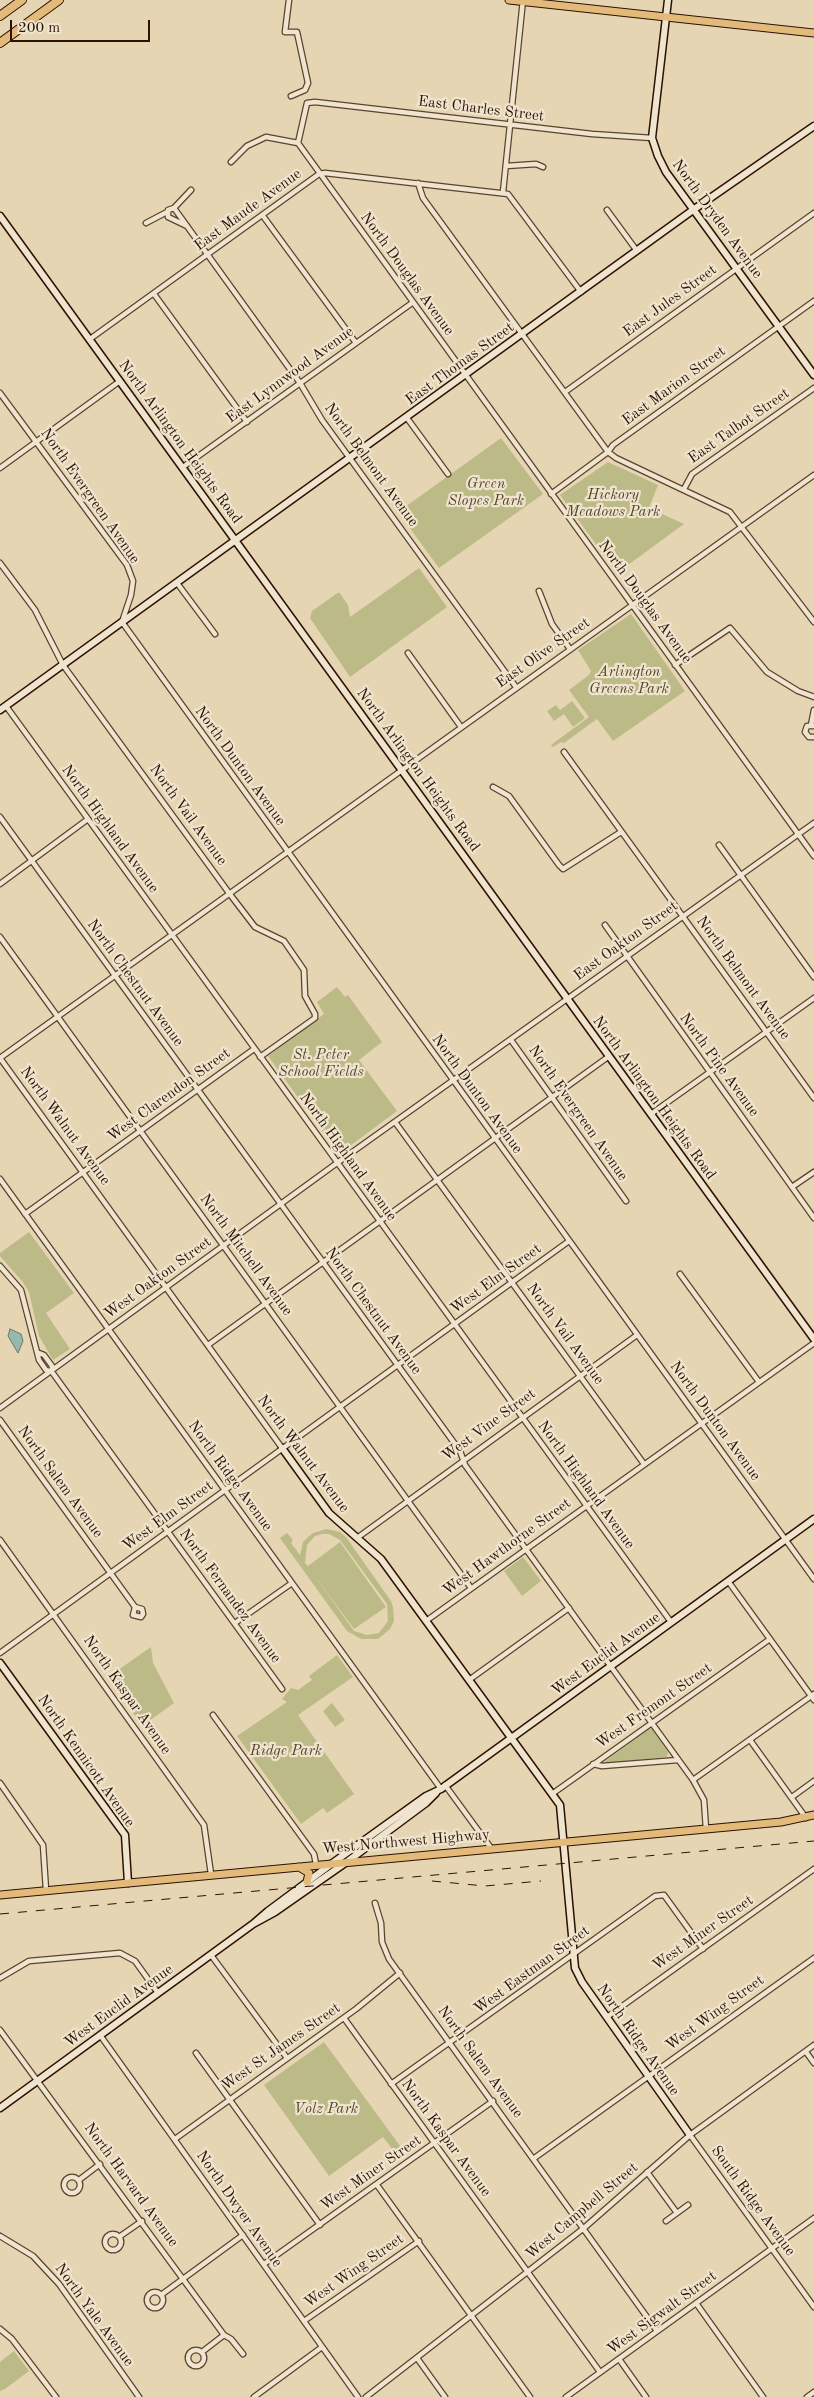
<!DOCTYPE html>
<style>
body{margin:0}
#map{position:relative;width:814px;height:2397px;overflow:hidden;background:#e6d5b3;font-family:"Old Standard TT",serif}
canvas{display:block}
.scale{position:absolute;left:10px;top:20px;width:140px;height:22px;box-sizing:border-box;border:2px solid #2c1203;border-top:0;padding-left:6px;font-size:15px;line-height:18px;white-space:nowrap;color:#2c1203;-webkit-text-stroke:4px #efe4ce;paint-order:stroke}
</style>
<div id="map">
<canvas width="814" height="2397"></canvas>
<div class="scale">200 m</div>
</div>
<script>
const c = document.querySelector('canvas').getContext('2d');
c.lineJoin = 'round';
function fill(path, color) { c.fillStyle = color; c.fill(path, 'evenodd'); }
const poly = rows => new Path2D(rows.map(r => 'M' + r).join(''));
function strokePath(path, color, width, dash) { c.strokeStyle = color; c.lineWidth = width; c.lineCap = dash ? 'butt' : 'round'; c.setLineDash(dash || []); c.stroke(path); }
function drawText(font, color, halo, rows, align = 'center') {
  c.font = font + ' "Old Standard TT",serif'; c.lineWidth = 4.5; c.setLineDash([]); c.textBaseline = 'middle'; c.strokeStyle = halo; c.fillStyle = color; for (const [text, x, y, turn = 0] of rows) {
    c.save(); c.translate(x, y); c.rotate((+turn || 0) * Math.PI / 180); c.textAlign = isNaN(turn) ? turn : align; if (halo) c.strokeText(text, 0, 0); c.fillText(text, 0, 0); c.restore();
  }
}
fill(poly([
 [501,438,543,494,439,568,398,512],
 [608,462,658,485,649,508,684,524,617,573,560,495],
 [419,568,447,607,350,677,310,618,312,611,339,592,348,605,350,617],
 [631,614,685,691,613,741,597,719,564,743,561,742,553,747,551,745,589,717,569,690,589,675,591,671,578,650],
 [572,701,585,718,573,727,564,714,554,721,547,711,556,705,560,710],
 [337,987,345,997,348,995,382,1042,359,1060,397,1111,339,1154,268,1056,324,1014,317,1002],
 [29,1232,74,1293,46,1313,70,1349,53,1360,39,1336,29,1292,22,1281,0,1256,0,1253],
 [326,1529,340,1532,346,1537,391,1601,393,1607,394,1621,390,1629,378,1639,361,1639,347,1631,280,1538,287,1533,293,1540,291,1543,300,1555,303,1542,307,1538,313,1533],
 [322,1534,329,1534,340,1540,387,1604,388,1621,379,1633,367,1635,354,1631,314,1575,354,1629,386,1607,340,1542,308,1566,305,1563,307,1545,315,1536],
 [523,1557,541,1581,522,1596,504,1571],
 [151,1647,153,1663,174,1703,142,1726,108,1677],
 [337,1655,353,1677,298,1715,354,1794,327,1813,323,1808,301,1824,237,1736,287,1702,282,1699,291,1688,298,1690,312,1680,309,1676],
 [332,1703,345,1720,335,1727,323,1711],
 [649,1729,652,1729,668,1752,667,1757,606,1763,604,1762],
 [324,2042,406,2154,400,2159,383,2137,329,2176,264,2085],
 [14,2351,29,2371,5,2389,0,2391,0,2362]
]), '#bcbb88');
const water = poly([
 [10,1329,21,1334,23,1341,18,1353,8,1336,10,1329]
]);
fill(water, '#96b9aa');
strokePath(water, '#6c7667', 1);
const street = poly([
 [289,0,285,32,297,32,308,83,305,90,291,96],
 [298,143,814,856],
 [298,143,307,103,315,102,592,134,652,138],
 [231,162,247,146,266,137,298,143],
 [506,166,536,164,543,167],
 [418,183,423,198,608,452,616,458,730,512,814,622],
 [503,192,523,0],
 [174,208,191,190],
 [607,210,637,251],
 [263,216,356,343],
 [146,223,167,212],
 [187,226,168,217,168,210,174,208,300,383,322,420,516,687],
 [154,294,247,422],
 [90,339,319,174,325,173,508,194,581,292],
 [565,392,814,213],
 [0,393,127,565,133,581,131,595,122,622,814,1579],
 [407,418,448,474],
 [183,467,412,303],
 [0,468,120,381],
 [684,489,692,474,814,388],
 [551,494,608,452,613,445,814,301],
 [0,563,35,610,63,665,229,893,255,927,284,941,304,970,305,996,315,1014,315,1018,260,1057],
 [177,583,215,634],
 [539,591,552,624,570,649],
 [408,653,461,727],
 [675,665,730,628,767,672,798,691,814,697],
 [6,706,671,1622],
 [811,725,814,710],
 [814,726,807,726,805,732,809,737,814,737],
 [564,752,814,1098],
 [493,787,509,796,559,865,563,869,621,832],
 [0,817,460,1451,465,1465,693,1780,704,1800,706,1829],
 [719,845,814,977],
 [0,884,88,819],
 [605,925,814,1218],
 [0,937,471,1588],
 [511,1040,626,1201],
 [651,1114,814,998],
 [395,1122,644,1464],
 [0,1179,441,1789],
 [792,1187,814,1172],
 [25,1214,254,1049],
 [0,1266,21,1290,39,1360,46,1370,52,1372],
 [680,1274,759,1382],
 [208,1345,608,1057],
 [39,1353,44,1355,52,1366,52,1372,282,1689],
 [0,1408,337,1163,814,823],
 [0,1420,135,1607,142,1609,143,1614,141,1617,133,1615,135,1607],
 [282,1448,0,1058,814,475],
 [357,1538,637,1335],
 [0,1540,204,1825,211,1874],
 [728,1581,814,1700],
 [426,1621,814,1343],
 [235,1623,292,1583],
 [0,1653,569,1241],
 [469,1680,569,1608],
 [213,1715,314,1854,316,1864],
 [750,1740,806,1818],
 [593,1764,602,1766,678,1760],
 [693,1780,814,1694],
 [0,1783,43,1845,46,1890],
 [445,1785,491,1848],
 [552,1794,770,1639],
 [792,1797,814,1781],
 [375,1903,381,1923,382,1942,389,1959,657,2331],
 [211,1955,287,2058],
 [0,1978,29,1961,120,1953,135,1961,158,1993],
 [607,2017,814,1869],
 [344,2018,600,2372],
 [0,2030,224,2335,231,2339,243,2354],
 [100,2035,358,2397],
 [806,2052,814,2063],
 [196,2053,320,2225],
 [391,2084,655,1896,664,1895,703,1949],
 [690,2135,814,2307],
 [175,2139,356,2009,400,1973],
 [533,2159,814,1958],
 [647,2172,677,2213],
 '64 2185a8 8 0 1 1 16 0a8 8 0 1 1-16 0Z',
 [79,2180,100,2164],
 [377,2185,530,2397],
 [666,2221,688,2205],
 '105 2242a8 8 0 1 1 16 0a8 8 0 1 1-16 0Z',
 [0,2236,33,2256,59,2284,139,2397],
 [119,2237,142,2221],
 [264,2264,493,2101],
 '147 2300a8 8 0 1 1 16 0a8 8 0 1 1-16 0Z',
 [161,2295,243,2235],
 [696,2303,763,2397],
 [304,2321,419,2241],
 [0,2329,12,2339,56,2397],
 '188 2358a8 8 0 1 1 16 0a8 8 0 1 1-16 0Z',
 [202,2352,224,2335],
 [417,2358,445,2397],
 [619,2359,646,2397],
 [254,2397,322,2347],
 [366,2397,584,2228,690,2135,814,2045],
 [566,2397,814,2218],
 [807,2397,814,2392]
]);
const secondary = poly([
 [668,0,652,138,658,156,666,172,814,375],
 [0,216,814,1339],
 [0,710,693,210,814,126],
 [282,1448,329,1513,381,1559,560,1805,575,1968,582,1982,690,2135],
 [0,1663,125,1835,128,1883],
 [253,1924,268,1911,334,1862,426,1796,441,1789,814,1519],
 [0,2108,253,1924,275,1912,348,1861,426,1803,436,1793]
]);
const primary = poly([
 [509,0,814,33],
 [299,1867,309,1873,307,1882],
 [0,1895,781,1822,814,1815]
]);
const highway = poly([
 [0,16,22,0],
 [0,43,59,0]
]);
strokePath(street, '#5a432f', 7);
strokePath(secondary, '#2c1203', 9);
strokePath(primary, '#2c1203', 9);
strokePath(highway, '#2c1203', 10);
strokePath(street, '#efe4ce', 4.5);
strokePath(secondary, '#efe4ce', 6);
strokePath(primary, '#e3ba7a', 7);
strokePath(highway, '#e3ba7a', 8);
strokePath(poly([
 [432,1881,485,1886,541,1881],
 [0,1914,814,1841]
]), '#2c1203', 1, [9, 9]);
drawText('15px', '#2c1203', '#efe4ce', [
 ["East Charles Street",481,109,7],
 ["East Maude Avenue",248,210,-36],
 ["North Dryden Avenue",717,219,54],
 ["North Douglas Avenue",407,274,54],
 ["East Jules Street",670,301,-36],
 ["East Thomas Street",460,364,-36],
 ["East Lynnwood Avenue",290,375,-36],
 ["East Marion Street",674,386,-36],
 ["East Talbot Street",739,426,-35],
 ["North Arlington Heights Road",180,442,54],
 ["North Belmont Avenue",371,465,54],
 ["North Evergreen Avenue",90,496,55],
 ["North Douglas Avenue",645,602,54],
 ["East Olive Street",543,653,-35],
 ["North Dunton Avenue",240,766,54],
 ["North Arlington Heights Road",418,770,54],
 ["North Vail Avenue",188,815,54],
 ["North Highland Avenue",110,829,54],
 ["East Oakton Street",626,941,-36],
 ["North Belmont Avenue",743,978,54],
 ["North Chestnut Avenue",135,983,54],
 ["North Pine Avenue",719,1065,54],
 ["North Dunton Avenue",477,1094,54],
 ["West Clarendon Street",169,1095,-36],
 ["North Arlington Heights Road",654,1098,54],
 ["North Evergreen Avenue",578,1113,55],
 ["North Walnut Avenue",65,1126,54],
 ["North Highland Avenue",348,1157,54],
 ["North Mitchell Avenue",246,1255,54],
 ["West Oakton Street",158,1278,-36],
 ["West Elm Street",496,1279,-36],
 ["North Chestnut Avenue",373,1311,54],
 ["North Vail Avenue",565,1334,54],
 ["North Dunton Avenue",715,1421,54],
 ["West Vine Street",489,1425,-36],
 ["North Walnut Avenue",303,1454,53],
 ["North Ridge Avenue",230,1476,54],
 ["North Salem Avenue",60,1482,54],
 ["North Highland Avenue",586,1485,54],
 ["West Elm Street",168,1516,-36],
 ["West Hawthorne Street",507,1547,-36],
 ["North Fernandez Avenue",230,1596,54],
 ["West Euclid Avenue",606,1654,-36],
 ["North Kaspar Avenue",127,1695,55],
 ["West Fremont Street",654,1706,-35],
 ["North Kennicott Avenue",86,1761,55],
 ["West Northwest Highway",406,1842,-5],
 ["West Miner Street",703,1933,-35],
 ["West Eastman Street",532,1970,-36],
 ["West Euclid Avenue",119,2006,-36],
 ["West Wing Street",715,2013,-36],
 ["North Ridge Avenue",638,2040,55],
 ["West St James Street",281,2047,-35],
 ["North Salem Avenue",480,2062,54],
 ["North Kaspar Avenue",446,2138,54],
 ["West Miner Street",371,2173,-35],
 ["North Harvard Avenue",131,2185,54],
 ["South Ridge Avenue",753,2201,54],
 ["North Dwyer Avenue",239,2209,55],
 ["West Campbell Street",582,2211,-40],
 ["West Wing Street",354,2271,-35],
 ["West Sigwalt Street",662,2313,-36],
 ["North Yale Avenue",94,2315,54]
]);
drawText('italic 15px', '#57452b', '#efe4ce', [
 ["Green",486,484],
 ["Slopes Park",486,501],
 ["Hickory",613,495],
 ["Meadows Park",613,512],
 ["Arlington",629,672],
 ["Greens Park",629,689],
 ["St. Peter",321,1055],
 ["School Fields",321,1072],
 ["Ridge Park",286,1751],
 ["Volz Park",326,2109]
]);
</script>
